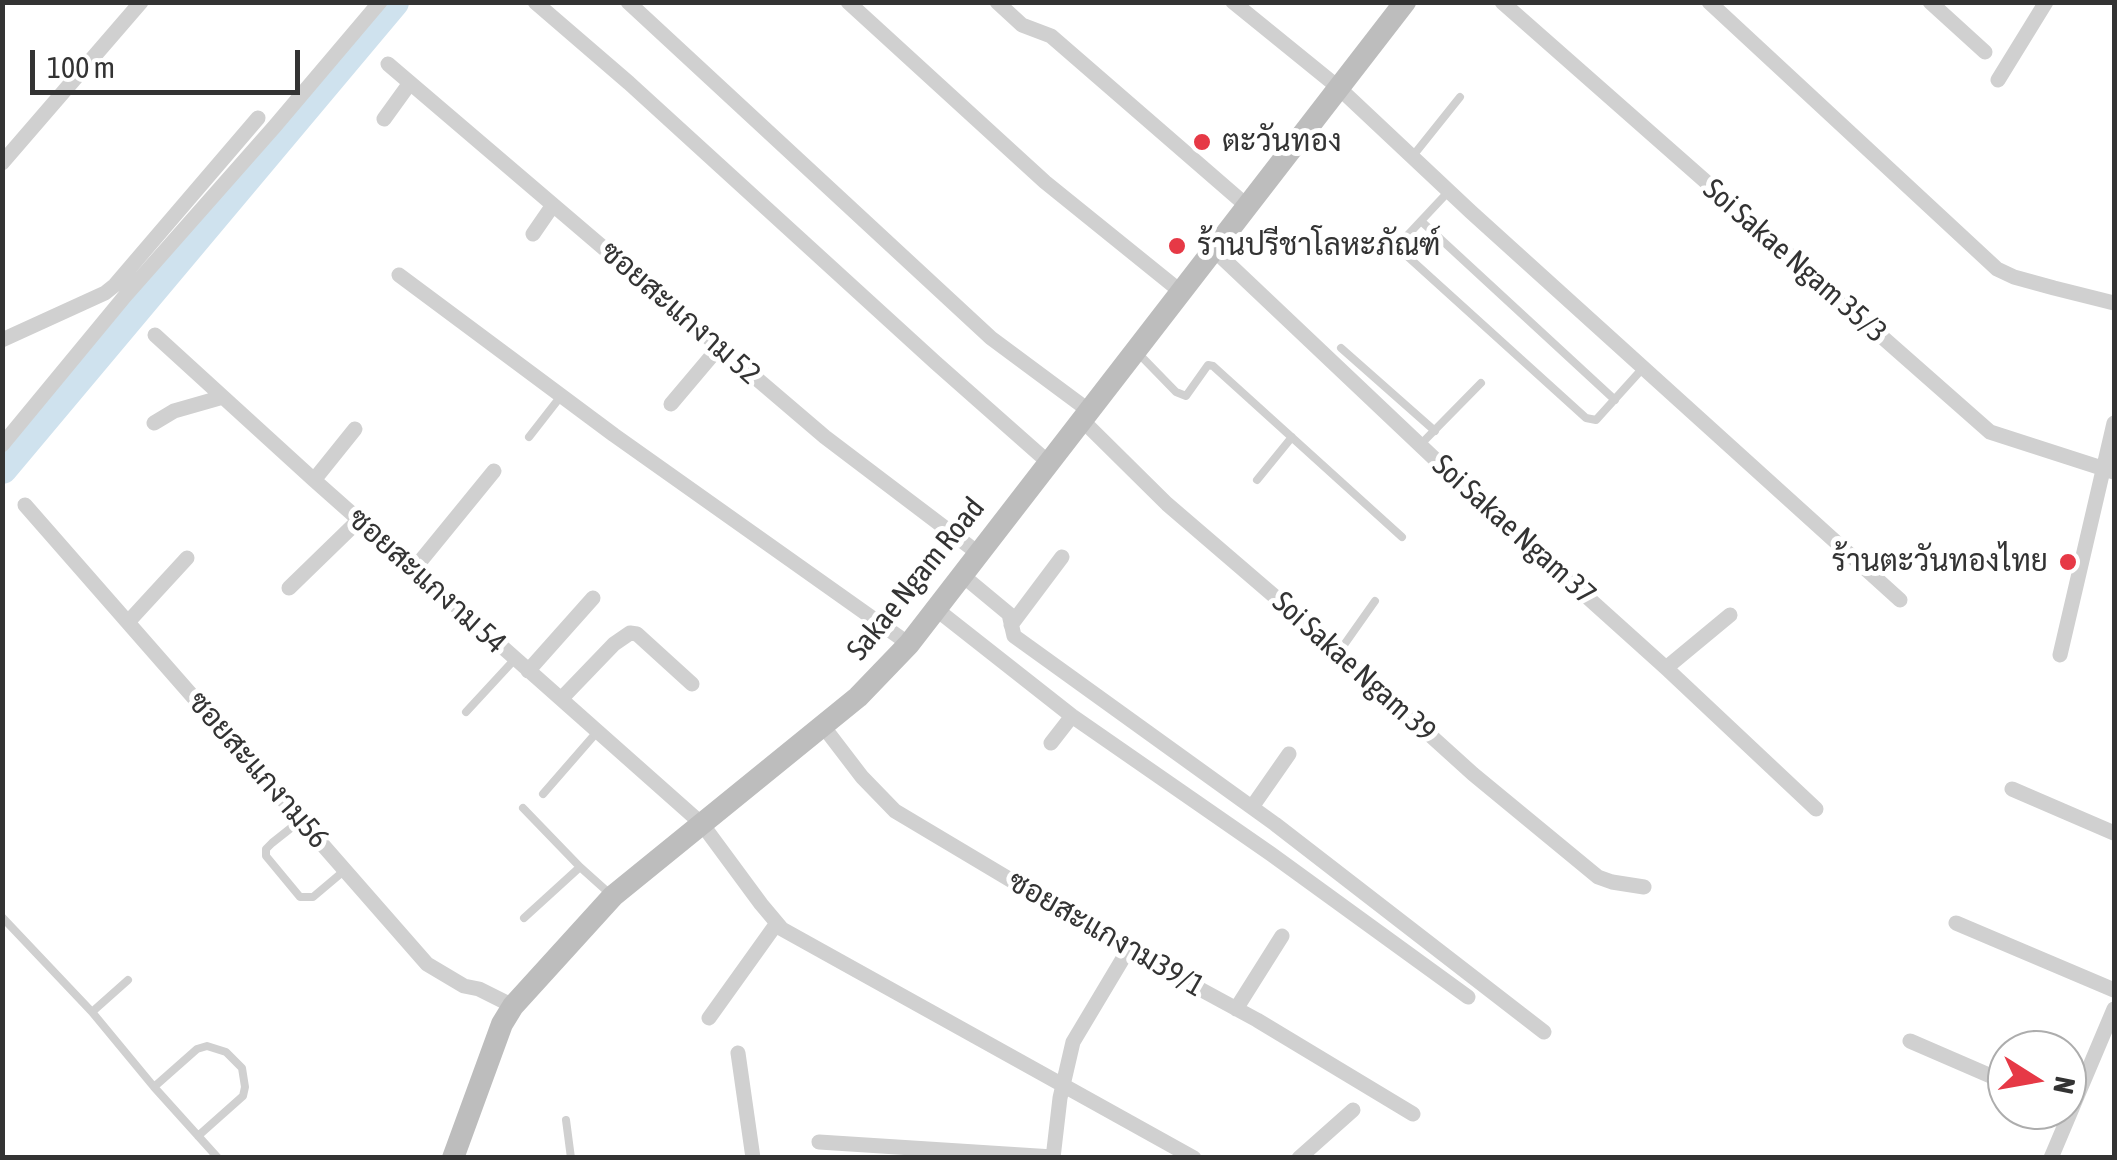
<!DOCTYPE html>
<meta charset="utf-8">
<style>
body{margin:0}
#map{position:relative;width:2117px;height:1160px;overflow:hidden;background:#fff;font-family:"Asap Condensed",sans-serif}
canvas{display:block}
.frame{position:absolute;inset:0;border:5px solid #333;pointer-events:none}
.north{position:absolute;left:1987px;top:1030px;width:100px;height:100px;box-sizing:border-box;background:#fff;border:2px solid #adadad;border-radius:50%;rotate:101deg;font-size:28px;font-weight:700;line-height:40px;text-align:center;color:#333}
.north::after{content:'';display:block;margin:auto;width:35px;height:45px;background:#e63946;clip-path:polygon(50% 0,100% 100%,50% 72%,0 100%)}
.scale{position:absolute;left:30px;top:50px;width:270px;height:45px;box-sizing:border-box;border:5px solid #333;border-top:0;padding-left:12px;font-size:30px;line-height:35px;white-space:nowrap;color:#333;-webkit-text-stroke:8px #fff;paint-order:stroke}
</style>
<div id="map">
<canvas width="2117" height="1160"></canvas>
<div class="frame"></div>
<div class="north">N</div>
<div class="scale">100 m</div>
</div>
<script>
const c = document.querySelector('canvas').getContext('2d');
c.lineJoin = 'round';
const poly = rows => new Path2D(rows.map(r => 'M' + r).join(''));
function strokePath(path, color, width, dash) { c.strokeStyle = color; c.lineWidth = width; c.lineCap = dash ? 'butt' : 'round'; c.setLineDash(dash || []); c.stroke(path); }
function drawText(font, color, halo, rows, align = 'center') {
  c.font = font + ' "Asap Condensed",Sarabun,sans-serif'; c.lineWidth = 10; c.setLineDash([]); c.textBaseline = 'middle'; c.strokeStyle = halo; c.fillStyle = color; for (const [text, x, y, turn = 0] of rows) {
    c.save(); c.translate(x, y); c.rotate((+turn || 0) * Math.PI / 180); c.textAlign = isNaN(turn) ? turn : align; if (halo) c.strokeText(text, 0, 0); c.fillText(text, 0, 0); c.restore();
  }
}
strokePath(poly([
 [2,468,393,2]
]), '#cfe2ee', 32);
strokePath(poly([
 [1412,157,1460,97],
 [1449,191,1404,239,1403,246,1407,256,1586,418,1596,420,1643,368],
 [1421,221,1615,400],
 [1341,348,1435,431],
 [1139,354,1176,392,1186,396,1208,365,1213,366,1402,537],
 [529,437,561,396],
 [1421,444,1481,383],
 [1257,480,1292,437],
 [1339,652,1375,601],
 [466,712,515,659],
 [543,794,597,732],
 [523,808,580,867,609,893],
 [301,820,272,843,266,849,266,856,300,897,313,897,345,870],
 [2,917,92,1012],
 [524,918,580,867],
 [128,980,92,1012,154,1087,218,1158],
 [154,1087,197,1049,207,1046,226,1052,242,1068,245,1087,243,1096,198,1136],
 [566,1120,571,1158]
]), '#d0d0d0', 8);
strokePath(poly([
 [535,2,629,83,936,363,1048,462],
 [628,2,991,338,1088,410],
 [848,2,1045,182,1180,291],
 [997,2,1022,25,1051,36,1247,206],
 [1233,2,1339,88,1471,212,1900,600],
 [1502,2,1990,432,2114,472],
 [1709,2,1997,269,2014,277,2054,288,2114,303],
 [1930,2,1985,52],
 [388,64,825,437,978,553],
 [1998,80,2046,2],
 [384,119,410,83],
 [2,163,141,2],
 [533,234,553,205],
 [1213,249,1457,480,1666,668,1816,809],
 [399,275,614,435,909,644],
 [155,335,314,480,702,824,761,904,782,929,1194,1158],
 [2,340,105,293,115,285,258,118],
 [671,404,720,346],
 [1081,419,1167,504,1316,632,1473,774,1598,877,1612,882,1644,887],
 [154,423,174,411,223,397],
 [2,445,125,296,275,126,380,2],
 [314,480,355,429],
 [25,505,427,964,464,986,479,989,513,1006],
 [414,569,494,471],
 [962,575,1009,614,1014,636,1275,824,1544,1032],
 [289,588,359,520],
 [936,609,1072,716,1271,854,1468,997],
 [129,621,187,558],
 [1011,625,1062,557],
 [2060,655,2114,423],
 [1666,668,1730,615],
 [528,671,593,598],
 [562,698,614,644,630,633,637,634,692,684],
 [823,726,862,777,895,811,1128,950,1257,1020,1413,1114],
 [1051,743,1072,716],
 [2012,789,2114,833],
 [1252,807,1289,754],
 [1956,923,2114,990],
 [1236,1009,1282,936],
 [709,1018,777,923],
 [1910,1041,2007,1083],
 [738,1053,753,1158],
 [819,1142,1053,1157],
 [1053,1158,1060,1098,1073,1042,1128,950],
 [1299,1158,1353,1110],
 [2051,1158,2114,1009]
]), '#d0d0d0', 15);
strokePath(poly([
 [453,1158,502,1024,513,1006,613,896,858,697,909,644,1405,2]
]), '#bdbdbd', 22);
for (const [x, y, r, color] of [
 [1202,142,10,"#e63946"],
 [1177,246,10,"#e63946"],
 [2068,562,10,"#e63946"]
]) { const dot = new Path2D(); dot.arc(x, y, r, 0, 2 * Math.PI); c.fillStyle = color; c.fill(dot); strokePath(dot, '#fff', 4); }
drawText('30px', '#333', '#fff', [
 ["ตะวันทอง",1222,142],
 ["ร้านปรีชาโลหะภัณฑ์",1197,246],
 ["ร้านตะวันทองไทย",2048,562,"right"]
], 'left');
drawText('30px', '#333', '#fff', [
 ["Soi Sakae Ngam 35/3",1795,261,41],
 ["ซอยสะแกงาม 52",680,313,41],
 ["Soi Sakae Ngam 37",1514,530,42],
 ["Sakae Ngam Road",916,579,-51],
 ["ซอยสะแกงาม 54",427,581,42],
 ["Soi Sakae Ngam 39",1354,667,42],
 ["ซอยสะแกงาม56",258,770,49],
 ["ซอยสะแกงาม39/1",1106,934,30]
]);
</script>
